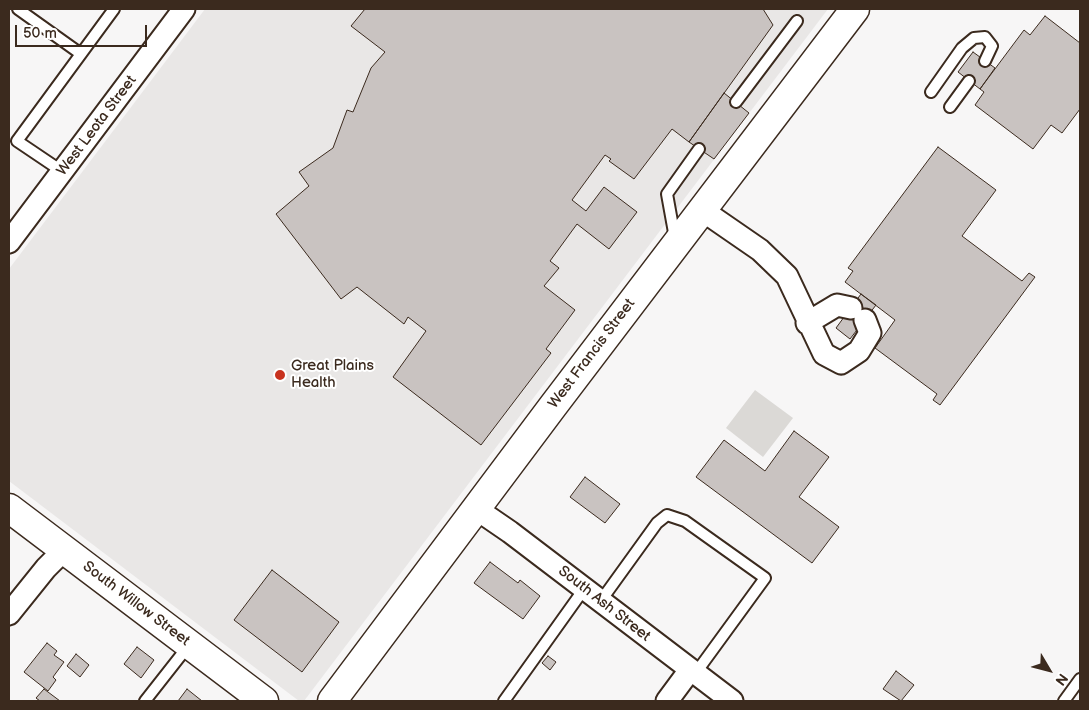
<!DOCTYPE html>
<style>
body{margin:0}
#map{position:relative;width:1089px;height:710px;overflow:hidden;background:#f7f6f6;font-family:"Balsamiq Sans",sans-serif}
canvas{display:block}
.frame{position:absolute;inset:0;border:10px solid #3b2a1e;pointer-events:none}
.north{position:absolute;left:1024px;top:645px;width:50px;height:50px;-webkit-text-stroke:4px #fff;paint-order:stroke;rotate:127deg;font-size:14px;font-weight:700;line-height:20px;text-align:center;color:#3b2a1e}
.north::after{content:'';display:block;margin:auto;width:18px;height:22px;background:#3b2a1e;clip-path:polygon(50% 0,100% 100%,50% 72%,0 100%)}
.scale{position:absolute;left:15px;top:25px;width:132px;height:22px;box-sizing:border-box;border:2px solid #3b2a1e;border-top:0;padding-left:6px;font-size:15px;line-height:18px;white-space:nowrap;color:#3b2a1e;-webkit-text-stroke:4px #fff;paint-order:stroke}
</style>
<div id="map">
<canvas width="1089" height="710"></canvas>
<div class="frame"></div>
<div class="north">N</div>
<div class="scale">50 m</div>
</div>
<script>
const c = document.querySelector('canvas').getContext('2d');
c.lineJoin = 'round';
function fill(path, color) { c.fillStyle = color; c.fill(path, 'evenodd'); }
const poly = rows => new Path2D(rows.map(r => 'M' + r).join(''));
function strokePath(path, color, width, dash) { c.strokeStyle = color; c.lineWidth = width; c.lineCap = dash ? 'butt' : 'round'; c.setLineDash(dash || []); c.stroke(path); }
function drawText(font, color, halo, rows, align = 'center') {
  c.font = font + ' "Balsamiq Sans",sans-serif'; c.lineWidth = 4; c.setLineDash([]); c.textBaseline = 'middle'; c.strokeStyle = halo; c.fillStyle = color; for (const [text, x, y, turn = 0] of rows) {
    c.save(); c.translate(x, y); c.rotate((+turn || 0) * Math.PI / 180); c.textAlign = isNaN(turn) ? turn : align; if (halo) c.strokeText(text, 0, 0); c.fillText(text, 0, 0); c.restore();
  }
}
fill(poly([
 [205,9,828,9,304,701,299,701,9,481,9,269]
]), '#e9e7e6');
fill(poly([
 [755,390,793,418,763,457,726,428]
]), '#dbd9d6');
const building = poly([
 [365,9,763,9,773,25,689,142,672,129,634,179,609,161,611,159,605,155,572,200,586,211,604,187,637,212,609,249,577,224,550,261,559,268,544,286,575,310,546,349,551,353,481,445,393,377,426,331,408,317,404,324,357,287,341,299,276,214,309,186,299,172,333,148,347,110,353,112,371,68,385,52,351,26,365,9],
 [1045,16,1080,43,1080,109,1062,133,1051,125,1033,149,975,105,984,92,980,89,1024,30,1030,35,1045,16],
 [973,52,995,68,980,89,958,72,973,52],
 [724,93,749,113,714,159,689,142,724,93],
 [938,147,996,190,962,236,1022,281,1029,273,1035,277,940,405,933,400,937,394,875,348,895,320,845,282,853,271,848,268,938,147],
 [861,294,876,305,850,339,836,328,861,294],
 [794,431,829,457,799,497,839,527,812,563,696,477,724,440,765,471,794,431],
 [585,477,620,504,605,523,570,497,585,477],
 [490,562,518,583,520,580,540,596,523,619,474,583,490,562],
 [272,570,339,622,302,672,234,620,272,570],
 [47,643,57,651,54,655,64,662,53,677,56,680,48,691,24,672,47,643],
 [137,647,154,660,141,678,124,664,137,647],
 [76,654,89,665,80,677,67,666,76,654],
 [548,656,556,662,550,670,542,663,548,656],
 [896,671,914,685,901,701,883,689,896,671],
 [44,689,60,701,40,701,36,698,44,689],
 [187,689,202,701,178,701,187,689]
]);
fill(building, '#c9c3c1');
strokePath(building, '#3b2a1e', 1);
const lane = poly([
 [18,9,81,54],
 [931,92,962,48,974,38,985,37,992,46,985,61],
 [736,102,797,21],
 [950,107,969,81],
 [63,172,17,141,114,9],
 [675,238,667,194,699,149],
 [600,602,657,523,667,515,685,521,765,578,695,674],
 [145,701,189,645],
 [504,701,584,589],
 [1064,701,1080,679]
]);
const street = poly([
 [702,210,760,250,787,276,824,354,841,363,859,351,870,333,865,320],
 [9,242,184,9],
 [807,323,837,305,851,308],
 [475,508,510,532,732,701],
 [9,614,46,568,64,550],
 [667,701,690,670]
]);
const secondary = poly([
 [9,508,264,701],
 [332,701,553,406,855,9]
]);
strokePath(lane, '#3b2a1e', 14);
strokePath(street, '#3b2a1e', 25);
strokePath(secondary, '#3b2a1e', 31);
strokePath(lane, '#fff', 10);
strokePath(street, '#fff', 21);
strokePath(secondary, '#fff', 28);
for (const [x, y, r, color] of [
 [280,375,6,"#c8321e"]
]) { const dot = new Path2D(); dot.arc(x, y, r, 0, 2 * Math.PI); c.fillStyle = color; c.fill(dot); strokePath(dot, '#fff', 2); }
drawText('15px', '#3b2a1e', '#fff', [
 ["West Leota Street",97,126,-53],
 ["West Francis Street",592,354,-53],
 ["South Willow Street",136,604,37],
 ["South Ash Street",604,604,38]
]);
drawText('15px', '#3b2a1e', '#fff', [
 ["Great Plains",291,366],
 ["Health",291,383]
], 'left');
</script>
